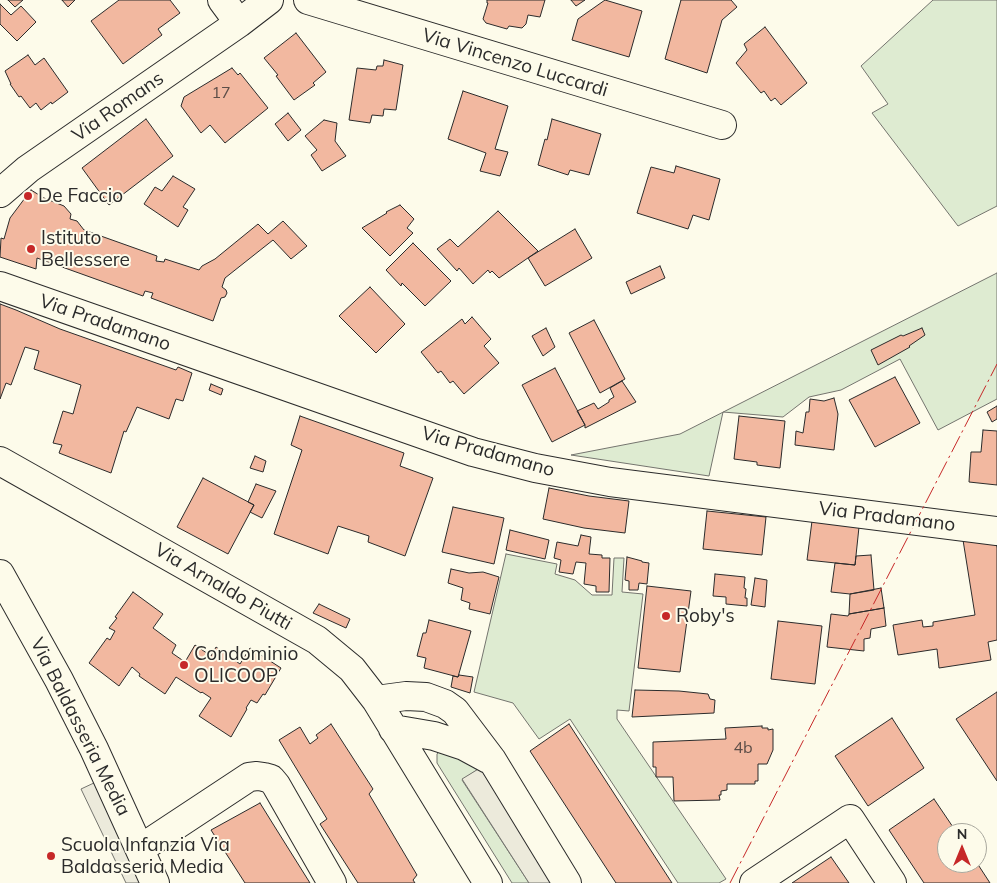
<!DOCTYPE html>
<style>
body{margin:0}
#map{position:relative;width:997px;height:883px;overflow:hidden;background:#fdfbea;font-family:Mulish,sans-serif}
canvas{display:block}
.north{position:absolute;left:937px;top:823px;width:50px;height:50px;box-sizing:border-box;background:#fdfbea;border:1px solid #a9a89e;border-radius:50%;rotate:0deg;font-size:14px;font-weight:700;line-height:20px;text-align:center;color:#2b2b2b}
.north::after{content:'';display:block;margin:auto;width:18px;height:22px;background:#c62828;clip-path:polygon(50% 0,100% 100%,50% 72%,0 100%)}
</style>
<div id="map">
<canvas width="997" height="883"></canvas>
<div class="north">N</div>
</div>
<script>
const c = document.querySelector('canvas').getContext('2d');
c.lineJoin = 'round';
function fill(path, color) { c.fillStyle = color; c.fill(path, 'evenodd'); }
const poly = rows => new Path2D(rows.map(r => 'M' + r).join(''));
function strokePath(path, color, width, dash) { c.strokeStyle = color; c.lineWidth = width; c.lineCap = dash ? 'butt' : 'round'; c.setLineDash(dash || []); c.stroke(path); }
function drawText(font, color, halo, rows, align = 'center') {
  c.font = font + ' Mulish,sans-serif'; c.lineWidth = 4; c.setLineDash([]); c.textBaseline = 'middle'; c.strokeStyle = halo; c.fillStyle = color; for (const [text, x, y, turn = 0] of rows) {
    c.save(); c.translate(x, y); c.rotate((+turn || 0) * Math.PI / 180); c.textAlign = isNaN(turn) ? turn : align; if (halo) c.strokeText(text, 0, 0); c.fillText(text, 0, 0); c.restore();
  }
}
const green = poly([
 [933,0,997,0,997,206,958,226,872,113,888,104,861,66,933,0],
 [997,273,997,399,938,430,900,359,841,390,809,397,783,417,723,412,709,476,571,455,680,434,997,273],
 [506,554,557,564,555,574,575,580,592,595,612,595,614,558,624,558,622,592,643,594,629,711,617,710,617,719,726,879,719,883,678,883,570,719,539,739,513,703,474,692,506,554],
 [441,749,480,768,462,780,529,883,512,883,437,763,437,754,441,749]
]);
fill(green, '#deebd1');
strokePath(green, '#74746e', 1);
const parking = poly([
 [480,768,554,883,529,883,462,779,480,768],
 [96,782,144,883,126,883,81,789,96,782]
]);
fill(parking, '#eceadb');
strokePath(parking, '#74746e', 1);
const building = poly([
 [8,0,23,0,15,7,8,0],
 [62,0,75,0,68,7,62,0],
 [119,0,170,0,180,13,158,29,162,35,123,64,91,21,119,0],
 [487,0,545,0,540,17,528,15,526,24,522,28,509,26,507,29,486,23,483,19,488,3,487,3,487,0],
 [571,0,585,0,576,6,571,0],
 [605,0,642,11,629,57,572,40,578,19,605,0],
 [681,0,731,0,737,7,722,20,707,73,665,59,681,0],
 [0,4,11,15,21,6,36,22,17,41,0,24,0,4],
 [765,27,807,83,781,105,775,98,771,101,764,91,761,93,736,63,747,50,744,44,765,27],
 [296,33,326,72,313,83,315,85,294,100,276,76,278,75,264,58,296,33],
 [28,55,35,65,44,58,68,92,52,104,51,102,41,110,36,103,30,108,21,96,19,97,10,84,11,84,5,71,28,55],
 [384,60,403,65,396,110,384,109,383,116,372,115,370,123,349,120,357,68,376,70,377,66,383,66,384,60],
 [232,68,238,75,240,73,268,108,225,143,210,125,201,133,181,106,184,97,232,68],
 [463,91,508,106,495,149,508,152,500,176,480,171,486,153,448,139,463,91],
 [288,113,301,130,288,141,275,124,288,113],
 [146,119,173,156,109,205,82,168,146,119],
 [552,119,601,134,589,175,570,170,568,175,538,165,545,139,547,140,552,119],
 [324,120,337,123,335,141,346,156,322,171,311,155,317,150,305,136,324,120],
 [676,166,720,179,709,220,693,215,688,229,637,213,651,167,674,173,676,166],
 [173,176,195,189,183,207,188,210,178,227,144,204,155,187,162,191,173,176],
 [31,190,44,198,64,206,71,214,70,219,77,221,84,230,157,256,156,261,164,262,165,259,199,270,202,266,215,259,258,224,268,234,283,221,307,246,291,259,273,240,225,278,222,287,226,290,227,293,225,297,221,298,213,321,151,298,153,293,145,291,143,296,37,258,36,269,0,257,1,238,4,239,10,218,31,190],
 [400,205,414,219,407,228,413,233,390,256,362,228,387,213,386,212,400,205],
 [498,211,538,251,499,278,492,271,490,273,488,270,473,284,459,268,457,271,437,249,450,239,458,247,498,211],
 [575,229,592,258,545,286,528,258,575,229],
 [413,243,451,281,425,306,402,283,401,286,386,270,413,243],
 [660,266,665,278,631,294,626,282,660,266],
 [370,287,405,324,376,353,339,316,370,287],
 [0,304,16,310,60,329,176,370,178,367,192,373,183,401,176,399,169,419,137,407,126,432,124,431,111,473,59,453,62,445,53,443,63,411,73,414,81,385,34,369,39,351,25,347,11,385,6,383,0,399,0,304],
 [472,317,491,339,484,346,499,363,464,394,453,381,450,383,441,371,438,373,421,352,462,319,465,324,472,317],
 [594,320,625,379,600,393,569,333,594,320],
 [546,328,555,347,543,356,532,336,546,328],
 [922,328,925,335,909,346,910,347,878,365,871,350,901,335,903,336,922,328],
 [555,368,585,425,552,442,522,385,555,368],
 [895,377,920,423,875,447,849,400,895,377],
 [622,381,636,402,585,428,585,425,577,411,594,403,598,409,609,402,609,400,614,397,610,388,622,381],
 [211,384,223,389,221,395,209,390,211,384],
 [834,398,838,414,834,450,795,445,796,431,803,433,806,412,809,412,810,399,824,401,834,398],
 [997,406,997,419,992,422,987,412,997,406],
 [300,416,404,453,400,466,433,478,405,556,368,542,369,536,338,526,328,554,274,534,302,450,291,445,300,416],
 [739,416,785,421,780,468,757,465,757,462,734,459,739,416],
 [983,430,997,431,997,485,969,482,971,452,981,452,983,430],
 [255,456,266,461,263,472,250,468,255,456],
 [203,478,254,505,228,554,177,527,203,478],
 [256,484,276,491,262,518,250,512,254,505,248,502,256,484],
 [549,488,589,496,629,501,625,533,584,528,543,519,549,488],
 [453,507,504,518,494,564,442,552,453,507],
 [707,511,766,517,762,555,703,549,707,511],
 [812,521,859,527,855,565,807,560,812,521],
 [510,530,549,540,545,559,506,550,510,530],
 [581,535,591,537,589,554,602,555,602,558,610,558,609,592,596,592,596,586,584,584,586,563,576,562,573,574,559,572,561,560,554,558,557,542,578,546,581,535],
 [963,540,996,542,997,548,997,640,988,642,991,660,939,668,937,649,898,655,893,625,922,620,923,627,933,626,933,622,975,615,963,540],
 [871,555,874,590,850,594,831,592,835,563,855,565,856,556,871,555],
 [627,557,642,561,642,562,649,563,647,584,639,583,638,590,629,590,629,581,625,580,627,557],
 [451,569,469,573,483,572,499,577,490,614,469,609,470,603,461,600,463,588,448,583,451,569],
 [715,574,745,577,744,588,746,589,745,598,747,598,747,606,726,604,726,597,713,596,715,574],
 [755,578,767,580,765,607,751,605,755,578],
 [647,586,691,591,680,672,638,668,647,586],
 [881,588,884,608,849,614,850,594,881,588],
 [133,592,163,614,153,628,176,645,172,653,185,662,195,645,211,656,216,647,240,664,250,648,281,668,265,695,263,694,257,703,251,700,246,708,247,709,231,737,199,716,211,698,202,692,201,693,176,677,165,694,139,676,140,674,132,667,119,686,89,663,107,638,110,640,115,631,109,628,117,618,115,617,133,592],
 [319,604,350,619,346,628,313,613,319,604],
 [884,608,886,626,871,629,870,638,864,639,864,651,827,647,831,614,848,616,849,614,884,608],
 [429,620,471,631,458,677,424,668,426,658,417,656,423,633,426,633,429,620],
 [778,621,822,626,815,684,771,679,778,621],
 [459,675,473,677,470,693,451,687,453,676,458,677,459,675],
 [635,690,679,691,708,694,710,699,715,700,714,713,632,717,635,690],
 [997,692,997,781,956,719,997,692],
 [892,718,924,768,868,806,835,756,892,718],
 [331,724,373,789,369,794,417,875,413,880,415,883,358,883,320,824,327,819,279,740,300,727,310,744,318,738,316,735,331,724],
 [569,724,672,883,616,883,530,751,569,724],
 [762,726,762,728,768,728,768,730,773,729,773,750,767,764,758,764,758,781,755,781,755,784,727,784,727,790,721,791,721,795,719,795,720,800,674,801,673,777,656,777,656,767,653,767,653,742,726,739,725,728,762,726],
 [934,799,957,833,947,833,947,863,977,863,990,883,924,883,889,830,934,799],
 [260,803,273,824,310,883,245,883,211,830,260,803],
 [831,857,849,883,792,883,831,857]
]);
fill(building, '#f2b8a0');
strokePath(building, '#2b2b2b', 1);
const minor = poly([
 [222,0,239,23],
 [308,0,722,125],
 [0,193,28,169,239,23,269,0],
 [0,286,473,452,535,468,610,482,997,531],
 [0,461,317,640,352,669,376,700,488,883],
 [0,574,59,680,94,749,155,883],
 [376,700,406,696,426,697,445,704,455,711,492,760,567,883],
 [393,729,434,736,464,746,488,759],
 [140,849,249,777,257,776,264,777,271,779,276,785,332,883],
 [754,883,850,819,892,883]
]);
strokePath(minor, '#2b2b2b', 30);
strokePath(minor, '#fdfbea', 28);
strokePath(poly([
 [730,883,997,364]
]), '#c62828', 1, [18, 4, 2.5, 4]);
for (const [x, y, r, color] of [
 [28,196,5,"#c62828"],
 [31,249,5,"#c62828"],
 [666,616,5,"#c62828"],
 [184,665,5,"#c62828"],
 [51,856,5,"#c62828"]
]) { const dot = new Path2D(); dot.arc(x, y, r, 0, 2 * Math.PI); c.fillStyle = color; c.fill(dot); strokePath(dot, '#fdfbea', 2); }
drawText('16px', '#5d4e48', null, [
 ["17",221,93],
 ["4b",743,748]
]);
drawText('19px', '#2b2b2b', '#fdfbea', [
 ["Via Vincenzo Luccardi",515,63,17],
 ["Via Romans",118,107,-35],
 ["Via Pradamano",105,323,19],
 ["Via Pradamano",488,452,16],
 ["Via Pradamano",887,517,7],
 ["Via Arnaldo Piutti",223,587,30],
 ["Via Baldasseria Media",80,727,63]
]);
drawText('19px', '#2b2b2b', '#fdfbea', [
 ["De Faccio",38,196],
 ["Istituto",41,238],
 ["Bellessere",41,260],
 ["Roby's",676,616],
 ["Condominio",194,654],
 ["OLICOOP",194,676],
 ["Scuola Infanzia Via",61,845],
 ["Baldasseria Media",61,867]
], 'left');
</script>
